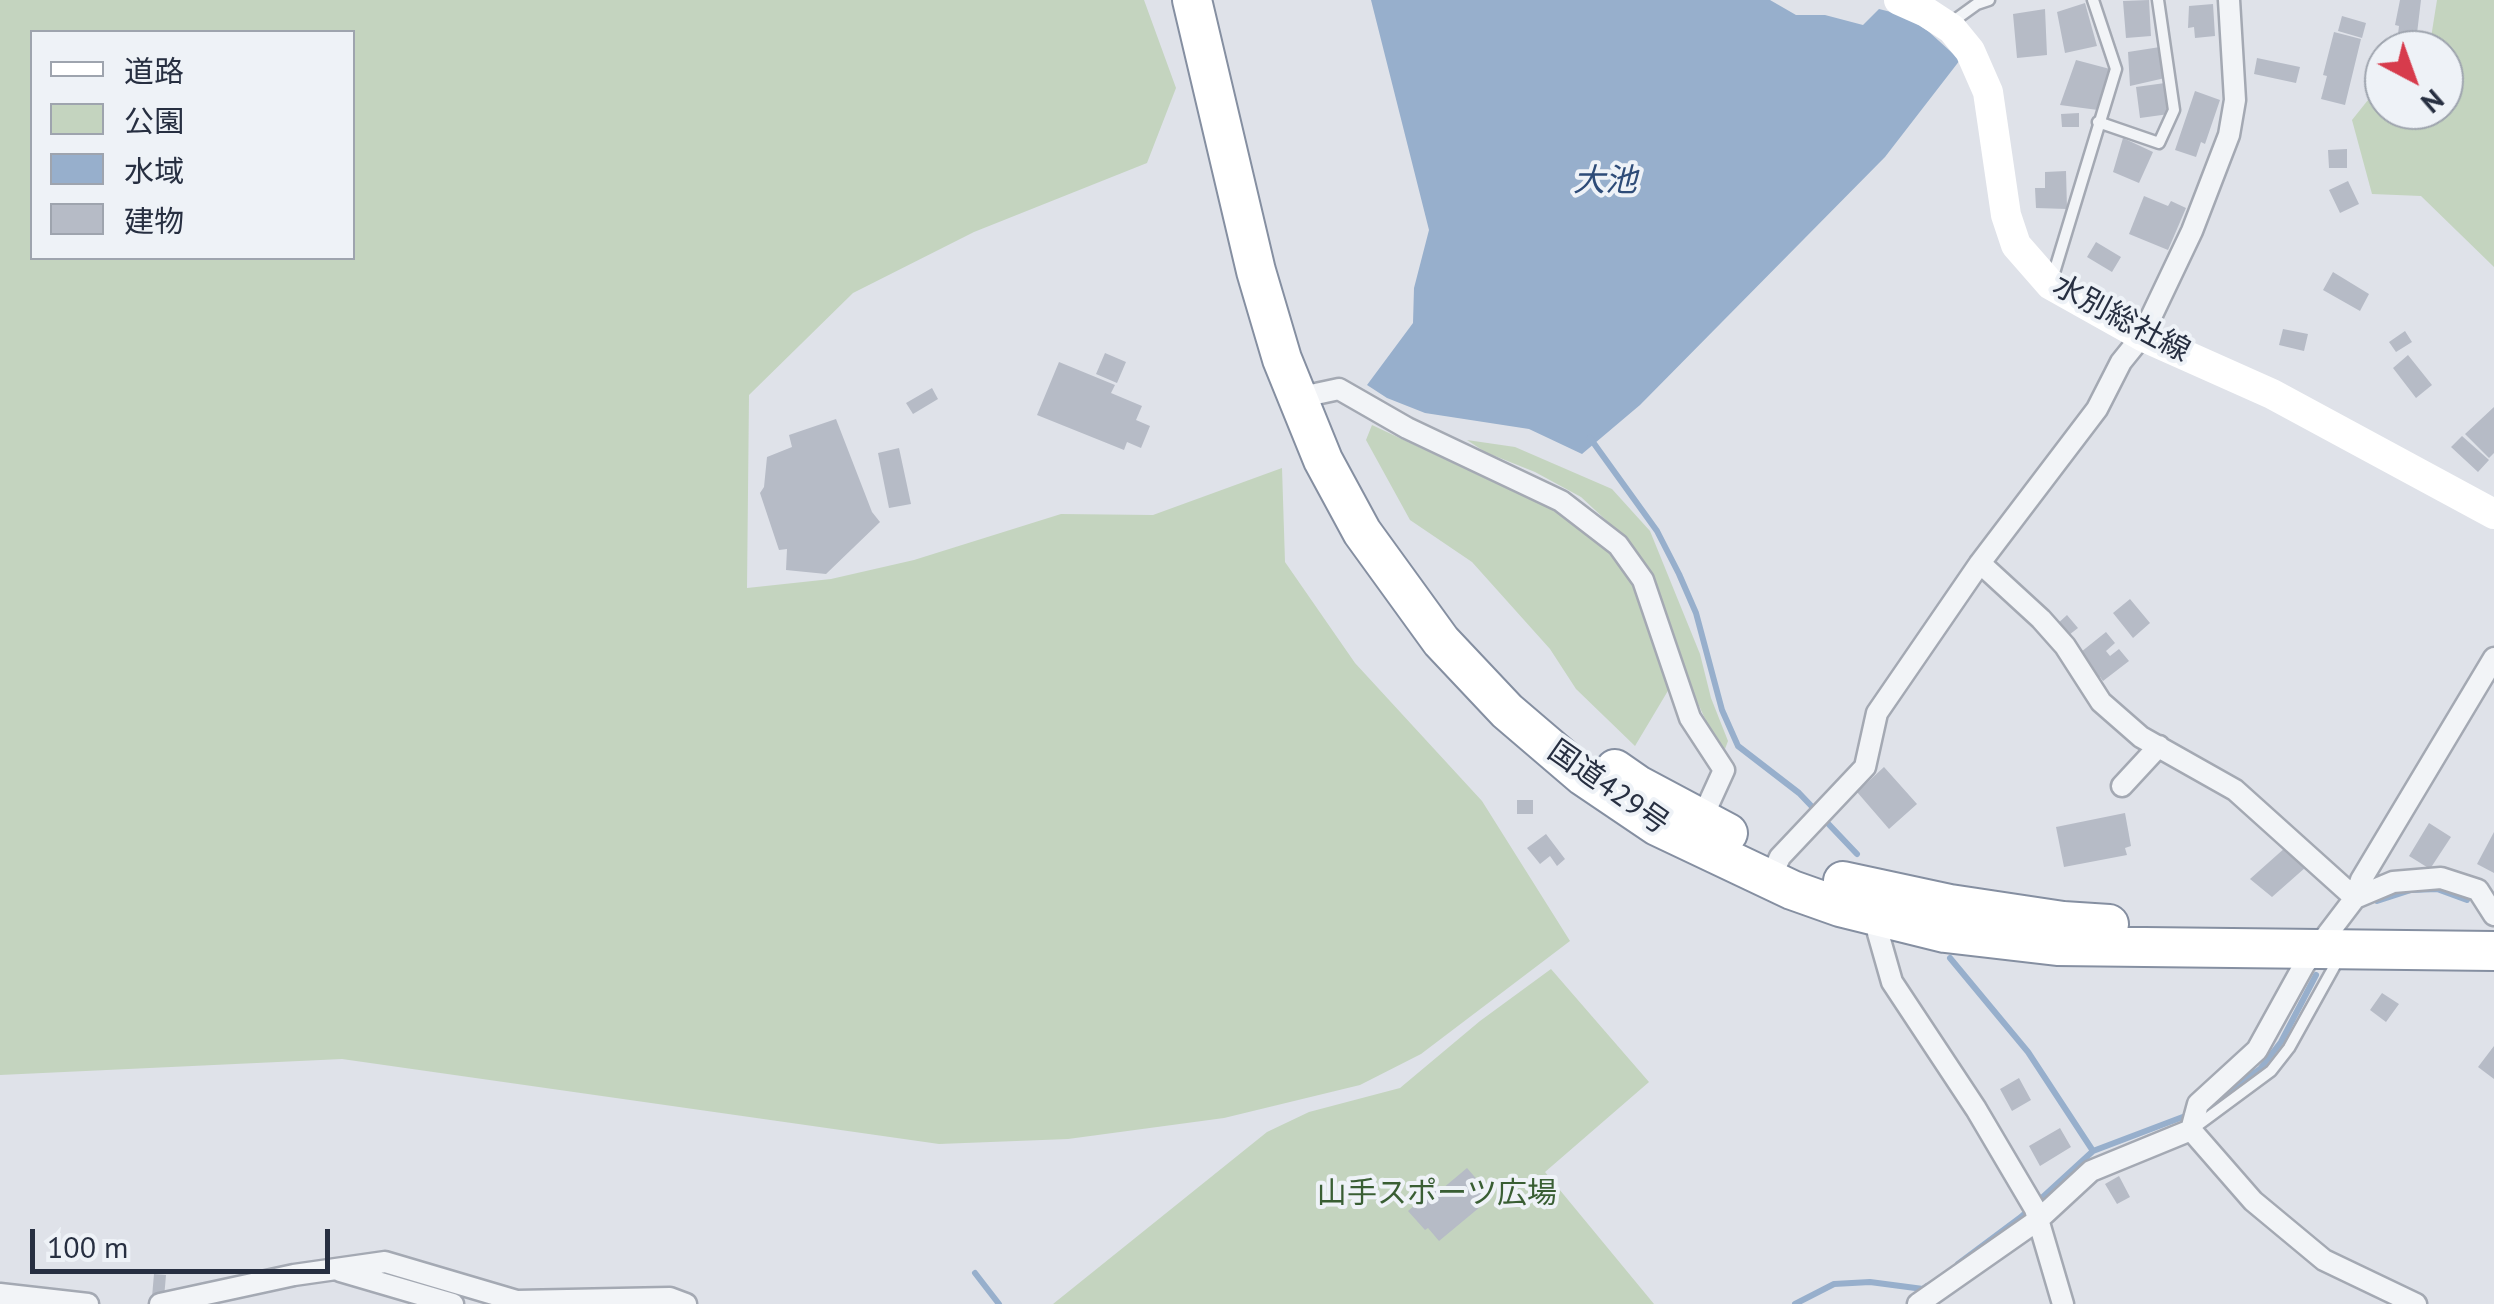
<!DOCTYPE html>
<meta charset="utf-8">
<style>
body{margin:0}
#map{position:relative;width:2494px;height:1304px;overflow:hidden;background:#dfe2e9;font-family:"PT Sans","Noto Sans JP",sans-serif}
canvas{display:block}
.legend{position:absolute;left:30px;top:30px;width:325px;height:230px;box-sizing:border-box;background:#eef2f7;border:2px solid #9ea4ae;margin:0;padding:12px 18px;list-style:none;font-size:30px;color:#272f41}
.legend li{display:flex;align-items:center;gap:20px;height:50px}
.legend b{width:50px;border:2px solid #9ea4ae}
.north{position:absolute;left:2364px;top:30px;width:100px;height:100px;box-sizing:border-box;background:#eef2f7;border:2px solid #9ea4ae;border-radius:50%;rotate:139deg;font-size:28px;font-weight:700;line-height:40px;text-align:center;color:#272f41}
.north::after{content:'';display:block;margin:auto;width:35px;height:45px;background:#d73b4c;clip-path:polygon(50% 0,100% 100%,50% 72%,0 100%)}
.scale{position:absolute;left:30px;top:1229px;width:300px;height:45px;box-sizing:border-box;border:5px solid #272f41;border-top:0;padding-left:12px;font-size:30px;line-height:35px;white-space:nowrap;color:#272f41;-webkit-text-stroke:8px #eef2f7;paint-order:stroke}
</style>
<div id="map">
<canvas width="2494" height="1304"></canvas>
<ul class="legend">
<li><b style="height:12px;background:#fff"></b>道路</li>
<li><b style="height:28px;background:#c4d4bf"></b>公園</li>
<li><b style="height:28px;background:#97afcc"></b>水域</li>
<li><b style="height:28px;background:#b6bbc6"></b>建物</li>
</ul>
<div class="north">N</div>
<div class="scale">100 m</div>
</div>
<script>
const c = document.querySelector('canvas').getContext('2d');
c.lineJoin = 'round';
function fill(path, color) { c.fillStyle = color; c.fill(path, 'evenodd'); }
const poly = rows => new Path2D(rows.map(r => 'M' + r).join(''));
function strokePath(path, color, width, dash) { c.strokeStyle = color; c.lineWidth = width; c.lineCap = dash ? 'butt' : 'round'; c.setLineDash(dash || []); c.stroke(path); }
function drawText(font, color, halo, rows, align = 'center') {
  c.font = font + ' "PT Sans","Noto Sans JP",sans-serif'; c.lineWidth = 8; c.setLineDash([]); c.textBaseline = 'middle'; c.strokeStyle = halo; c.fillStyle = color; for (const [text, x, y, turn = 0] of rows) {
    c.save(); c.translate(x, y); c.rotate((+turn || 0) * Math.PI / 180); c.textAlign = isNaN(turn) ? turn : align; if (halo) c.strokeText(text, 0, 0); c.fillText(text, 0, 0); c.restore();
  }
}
fill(poly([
 [0,0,1144,0,1176,88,1147,163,974,232,853,293,749,395,747,588,831,579,914,560,1061,514,1153,515,1282,468,1285,562,1355,663,1482,801,1570,941,1421,1054,1360,1085,1224,1118,1068,1139,939,1144,342,1059,0,1075],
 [352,32,352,258,32,258,32,32],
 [2437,0,2494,0,2494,267,2421,196,2372,194,2352,120,2384,80,2384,110,2444,110,2444,50,2429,50],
 [1372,425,1572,519,1608,548,1634,585,1669,689,1635,746,1576,689,1550,649,1472,562,1410,520,1366,440],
 [1467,440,1515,447,1612,489,1650,531,1700,654,1711,698,1728,741,1725,749,1707,723,1687,680,1672,628,1650,572,1622,535,1581,497,1535,472,1485,452],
 [1551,969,1649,1082,1545,1172,1654,1304,1053,1304,1267,1132,1309,1112,1400,1088,1480,1021]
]), '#c4d4bf');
fill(poly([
 [1371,0,1770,0,1796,15,1825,15,1863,25,1879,9,1903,15,1928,31,1960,60,1885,157,1640,405,1582,454,1529,429,1425,413,1387,398,1367,385,1413,323,1414,288,1429,230]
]), '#97afcc');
strokePath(poly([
 [1590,438,1657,531,1679,574,1696,613,1722,710,1738,746,1799,793,1857,854],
 [2377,901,2411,890,2437,889,2467,900],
 [1950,958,2028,1052,2093,1151,2188,1115],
 [2209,1105,2260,1069,2281,1042,2316,975],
 [1958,1264,2021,1217,2093,1151],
 [975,1273,999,1304],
 [1795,1304,1834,1284,1870,1282,1923,1289,1927,1286]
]), '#97afcc', 6);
fill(poly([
 [2149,0,2151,36,2126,38,2123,1],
 [2400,0,2421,0,2415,50,2396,50,2399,26,2395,25],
 [2085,3,2097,46,2065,53,2057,12],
 [2213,4,2215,36,2195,38,2194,27,2188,28,2189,6],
 [2045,9,2047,55,2017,58,2013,14],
 [2342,16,2366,23,2362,38,2338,31],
 [2334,32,2361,39,2345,105,2321,99,2327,76,2323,75],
 [2160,47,2165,78,2130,86,2128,52],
 [2257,58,2300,67,2296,83,2254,74],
 [2076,60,2110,69,2098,110,2060,105],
 [2165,83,2169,114,2140,118,2136,87],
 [2195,91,2220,100,2205,144,2201,142,2196,157,2175,150],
 [2079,113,2079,127,2062,127,2061,114],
 [2123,138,2153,152,2139,183,2113,172],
 [2347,149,2347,168,2329,168,2328,150],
 [2066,171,2067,209,2036,208,2035,188,2045,188,2045,172],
 [2348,181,2359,204,2340,213,2329,190],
 [2144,196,2168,206,2171,201,2186,208,2168,250,2129,234],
 [2096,242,2121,257,2112,272,2087,257],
 [2333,272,2369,294,2360,311,2323,290],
 [2283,329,2308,334,2304,351,2279,345],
 [2405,331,2412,342,2396,352,2389,342],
 [1105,353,1126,362,1117,383,1096,374],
 [2408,355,2432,385,2416,398,2393,368],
 [1059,362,1115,385,1111,393,1142,406,1136,420,1150,426,1141,448,1127,442,1124,450,1037,415],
 [932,388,938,399,913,414,906,403],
 [2494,407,2494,453,2489,458,2465,434],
 [836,419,872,512,880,522,826,574,786,570,787,549,779,550,760,493,764,487,767,457,792,447,789,435],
 [2462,436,2489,460,2478,472,2451,447],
 [899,448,911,504,889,508,878,453],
 [2130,599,2150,623,2133,638,2113,613],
 [2067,615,2078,628,2065,638,2055,626],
 [2106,632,2115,643,2106,651,2110,656,2119,649,2129,661,2103,681,2100,677,2096,681,2076,656],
 [1884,767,1917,804,1889,829,1857,792],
 [1517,800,1533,800,1533,814,1517,814],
 [2125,813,2131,846,2125,848,2127,855,2064,867,2056,827],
 [2429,823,2451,837,2430,869,2409,856],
 [2494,832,2494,873,2477,864],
 [1546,834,1565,859,1557,866,1550,856,1540,864,1527,848],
 [2286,847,2306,867,2272,897,2250,879],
 [2382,993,2399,1004,2386,1022,2370,1010],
 [2494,1046,2494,1079,2478,1067],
 [2019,1078,2031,1100,2012,1111,2000,1089],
 [2060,1128,2071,1147,2040,1166,2029,1146],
 [1467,1168,1492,1197,1439,1241,1428,1228,1425,1230,1408,1211,1438,1185,1442,1189],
 [2119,1176,2130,1197,2117,1204,2105,1184],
 [154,1274,166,1275,164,1298,152,1297]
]), '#b6bbc6');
const lane = poly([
 [1952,22,1977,4,1989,0],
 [2098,122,2159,143,2174,110,2158,0],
 [2053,276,2116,69,2093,0],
 [2194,1128,2271,1071,2289,1048,2339,958]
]);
const street = poly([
 [1297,398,1339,389,1407,428,1561,501,1618,545,1643,580,1690,718,1724,770,1698,827],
 [1980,563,2041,619,2065,646,2101,702,2141,737,2235,790,2355,898,2393,882,2441,878,2478,890,2494,915],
 [2122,786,2159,746],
 [1770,879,1780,857,1865,767,1877,713,1980,563,2097,409,2121,362,2142,336,2192,231,2229,135,2235,100,2229,0],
 [1880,909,1878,933,1892,982,1976,1109,2035,1209,2063,1304],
 [340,1271,453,1304],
 [0,1294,88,1304],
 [160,1304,294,1275,385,1262,517,1301,670,1298,686,1304],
 [1918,1304,2038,1220,2091,1171,2191,1130],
 [2416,1304,2324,1260,2253,1201,2191,1130,2198,1104,2257,1050,2304,965,2355,898,2361,880,2494,658]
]);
const highway = poly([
 [1192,0,1256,271,1282,359,1323,460,1362,532,1441,641,1507,711,1583,776,1657,826,1792,890,1840,907,1945,933,2057,946,2494,951],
 [1615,769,1638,785,1728,833],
 [1843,881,1950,904,2063,921,2109,924]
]);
strokePath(lane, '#a4a9b3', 15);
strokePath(street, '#a4a9b3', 25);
strokePath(highway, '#858fa1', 42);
strokePath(lane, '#f2f4f7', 10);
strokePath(street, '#f2f4f7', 20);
strokePath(poly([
 [1899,0,1926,12,1952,29,1970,51,1988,92,2006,215,2016,245,2051,285,2142,336,2272,394,2494,514]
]), '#fff', 30);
strokePath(highway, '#fff', 38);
drawText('30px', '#272f41', '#eef2f7', [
 ["水別総社線",2121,319,28],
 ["国道429号",1608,788,35]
]);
drawText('30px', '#395e33', '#eef2f7', [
 ["山手スポーツ広場",1437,1194]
]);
drawText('italic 32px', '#2e4c78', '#eef2f7', [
 ["大池",1605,182]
]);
</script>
